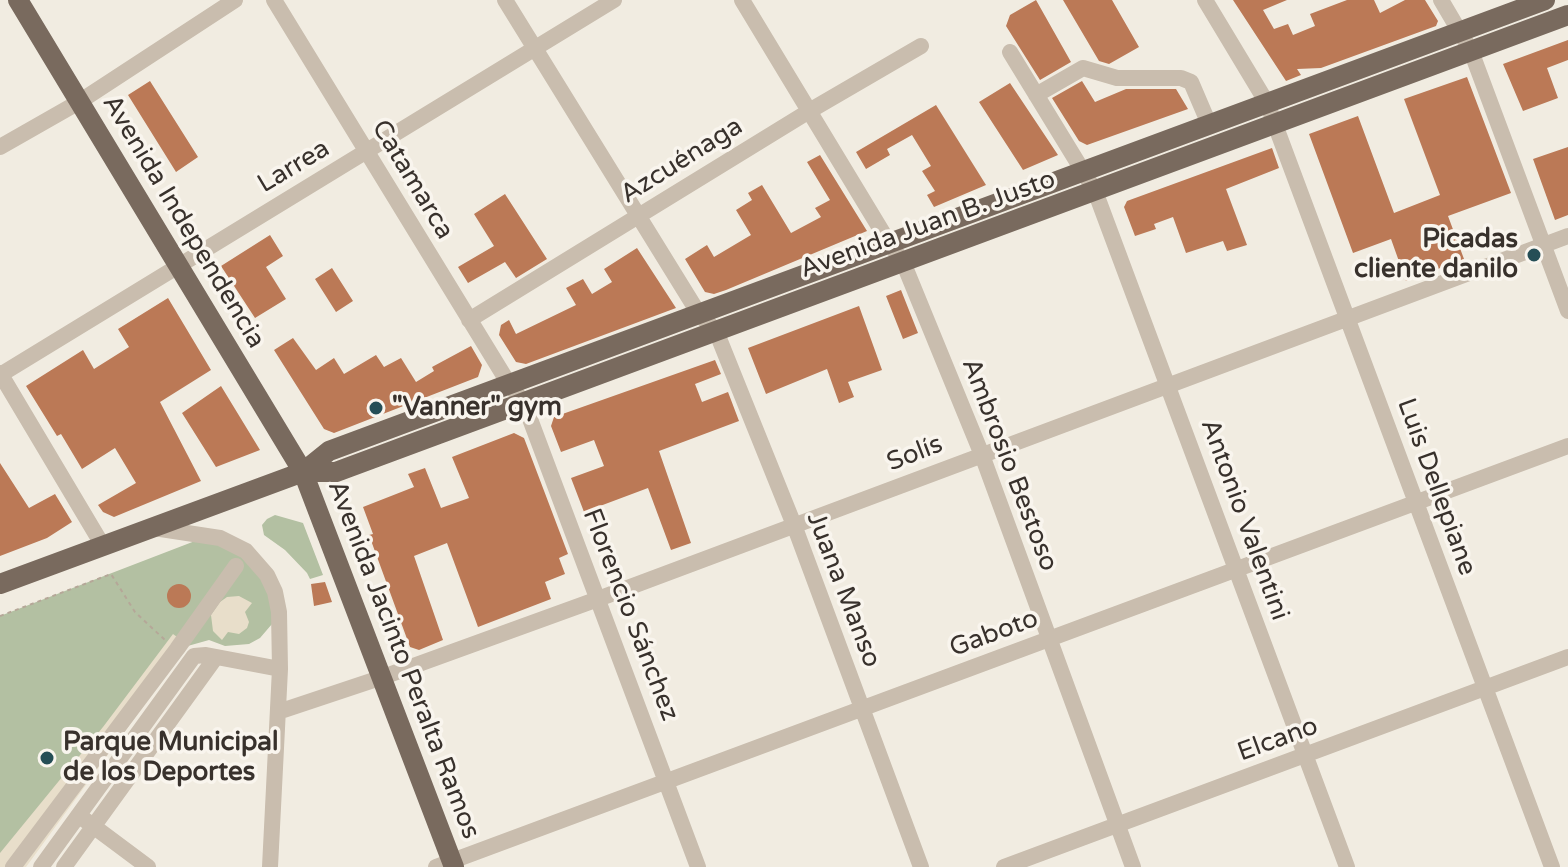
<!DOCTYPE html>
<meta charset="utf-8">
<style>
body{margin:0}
canvas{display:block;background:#f1ece1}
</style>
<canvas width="1568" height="867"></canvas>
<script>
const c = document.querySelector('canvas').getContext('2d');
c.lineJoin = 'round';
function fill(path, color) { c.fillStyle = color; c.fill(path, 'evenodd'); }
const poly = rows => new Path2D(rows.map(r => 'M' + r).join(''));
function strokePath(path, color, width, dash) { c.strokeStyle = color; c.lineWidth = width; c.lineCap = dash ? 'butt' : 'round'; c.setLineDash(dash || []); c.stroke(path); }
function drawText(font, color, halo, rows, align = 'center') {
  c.font = font + ' "Varela Round",sans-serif'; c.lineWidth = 7; c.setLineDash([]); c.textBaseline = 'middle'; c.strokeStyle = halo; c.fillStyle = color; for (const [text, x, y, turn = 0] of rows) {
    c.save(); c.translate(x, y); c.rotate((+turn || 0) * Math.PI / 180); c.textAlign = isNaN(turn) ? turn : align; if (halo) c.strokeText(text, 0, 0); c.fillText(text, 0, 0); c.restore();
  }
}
fill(poly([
 [275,515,303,523,323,575,310,579,307,573,285,550,264,535,262,525,267,519],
 [195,541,225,545,249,558,266,583,273,608,272,624,260,638,249,644,225,646,209,640,177,649,0,867,0,616]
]), '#b3c0a2');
fill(poly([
 [239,596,252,603,245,612,249,622,247,628,239,634,228,632,222,640,213,631,211,615,220,602,227,597],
 [173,634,188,645,26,867,0,867,0,853,103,727]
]), '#e8deca');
fill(poly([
 [1036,0,1071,62,1040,80,1006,26,1010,15],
 [1063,0,1112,0,1139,47,1109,64,1099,61],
 [1233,0,1287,0,1263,10,1274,29,1288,24,1293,35,1315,26,1310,14,1347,0,1374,0,1380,13,1405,0,1425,0,1438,21,1436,26,1321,68,1297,69,1301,75,1286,81],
 [1568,40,1568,60,1547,68,1558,98,1523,111,1503,64],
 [1467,77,1511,193,1448,216,1464,259,1406,281,1391,239,1353,253,1309,134,1358,116,1394,213,1440,195,1404,99],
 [150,81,198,157,176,172,128,95],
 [1082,81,1095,102,1126,89,1176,89,1188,109,1087,145,1079,141,1052,98],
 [1010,83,1058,155,1023,170,979,102],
 [936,105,986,185,934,207,927,195,935,191,922,171,931,166,912,135,887,149,890,155,866,169,856,152],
 [1568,147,1568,215,1555,220,1533,159],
 [1272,148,1279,168,1226,189,1247,245,1227,251,1223,241,1186,253,1173,217,1154,224,1156,229,1135,236,1124,207,1127,201],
 [820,155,867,231,726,290,714,294,705,292,685,259,707,245,714,257,751,235,736,210,752,200,748,193,762,185,791,233,821,217,815,208,830,200,807,162],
 [505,194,547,259,516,278,505,262,468,283,458,267,494,246,474,214],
 [270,235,283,256,266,267,286,299,255,318,221,266],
 [637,248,676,308,526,364,516,362,499,335,501,325,509,320,516,334,576,305,566,288,583,279,592,294,612,282,604,269],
 [332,268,353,301,336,312,315,279],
 [901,290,918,333,903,339,886,296],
 [168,298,211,370,160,402,201,481,114,517,103,512,98,505,136,483,115,448,82,469,61,434,57,436,26,386,83,350,94,369,129,347,118,329],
 [859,306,882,370,848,382,854,397,839,403,827,369,766,394,748,348],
 [293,338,316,370,334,358,344,374,376,355,384,367,401,358,416,382,434,371,432,367,471,346,482,365,478,377,334,433,324,429,274,350],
 [715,360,721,374,695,384,702,402,728,392,739,421,659,451,691,543,671,550,648,488,584,512,571,478,604,466,594,440,561,452,551,426,554,417],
 [221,386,260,450,216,467,182,413],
 [514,433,524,438,568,554,559,558,565,574,545,582,551,599,478,627,447,543,414,556,443,640,419,650,410,647,369,535,373,534,363,507,414,487,408,474,425,468,441,508,469,498,452,457],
 [0,463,29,508,55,494,72,522,47,538,0,556],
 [325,582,332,602,314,606,311,584],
 '167 596a12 12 0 1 1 24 0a12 12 0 1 1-24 0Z'
]), '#bb7956');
strokePath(poly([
 [0,616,111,574,135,612,166,641]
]), '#b5a798', 2, [4, 4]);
strokePath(poly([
 [274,0,509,384,524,403,698,867],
 [505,0,699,314,716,331,794,525,921,867],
 [742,0,889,243,903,262,982,455,1133,867],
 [1205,0,1267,103,1552,867],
 [1441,0,1471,51,1568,311],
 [1010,52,1095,191,1347,867],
 [1036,95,1083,68,1117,78,1181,78,1191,82,1209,124],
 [0,147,79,102,235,0],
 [469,320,811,110,921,46],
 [0,373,103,546],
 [0,375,614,0],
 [154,528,220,538,246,551,267,575,275,592,279,612,280,669,270,867],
 [278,712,383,677,598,599,1568,236],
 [85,820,148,867],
 [13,867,177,649,236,566],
 [41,867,194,656,206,655,280,669],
 [64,867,216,657],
 [436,867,1568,446],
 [1004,867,1568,657]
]), '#c9bdae', 16);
strokePath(poly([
 [18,0,303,472,454,867],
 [303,472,336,472,1568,15],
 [0,584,303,472,329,451,1545,0]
]), '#796a5e', 20);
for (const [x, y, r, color] of [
 [1534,255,8,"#254e56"],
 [376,408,8,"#254e56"],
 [47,758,8,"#254e56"]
]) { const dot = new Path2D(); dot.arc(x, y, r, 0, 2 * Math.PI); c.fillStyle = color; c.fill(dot); strokePath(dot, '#f9f5ee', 3); }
drawText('26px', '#38312c', '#f9f5ee', [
 ["Azcuénaga",682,161,-32],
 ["Larrea",294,167,-31],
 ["Catamarca",412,180,59],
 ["Avenida Independencia",183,222,59],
 ["Avenida Juan B. Justo",928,225,-20],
 ["Solís",915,454,-21],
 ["Ambrosio Bestoso",1009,465,69],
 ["Luis Dellepiane",1436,487,70],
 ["Antonio Valentini",1244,520,70],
 ["Juana Manso",843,590,69],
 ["Florencio Sánchez",630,615,69],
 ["Gaboto",994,634,-20],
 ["Avenida Jacinto Peralta Ramos",403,660,69],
 ["Elcano",1278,740,-20]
]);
drawText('bold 26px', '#38312c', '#f9f5ee', [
 ["Picadas",1518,240,"right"],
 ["cliente danilo",1518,270,"right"],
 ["\"Vanner\" gym",392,408],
 ["Parque Municipal",63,743],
 ["de los Deportes",63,773]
], 'left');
</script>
